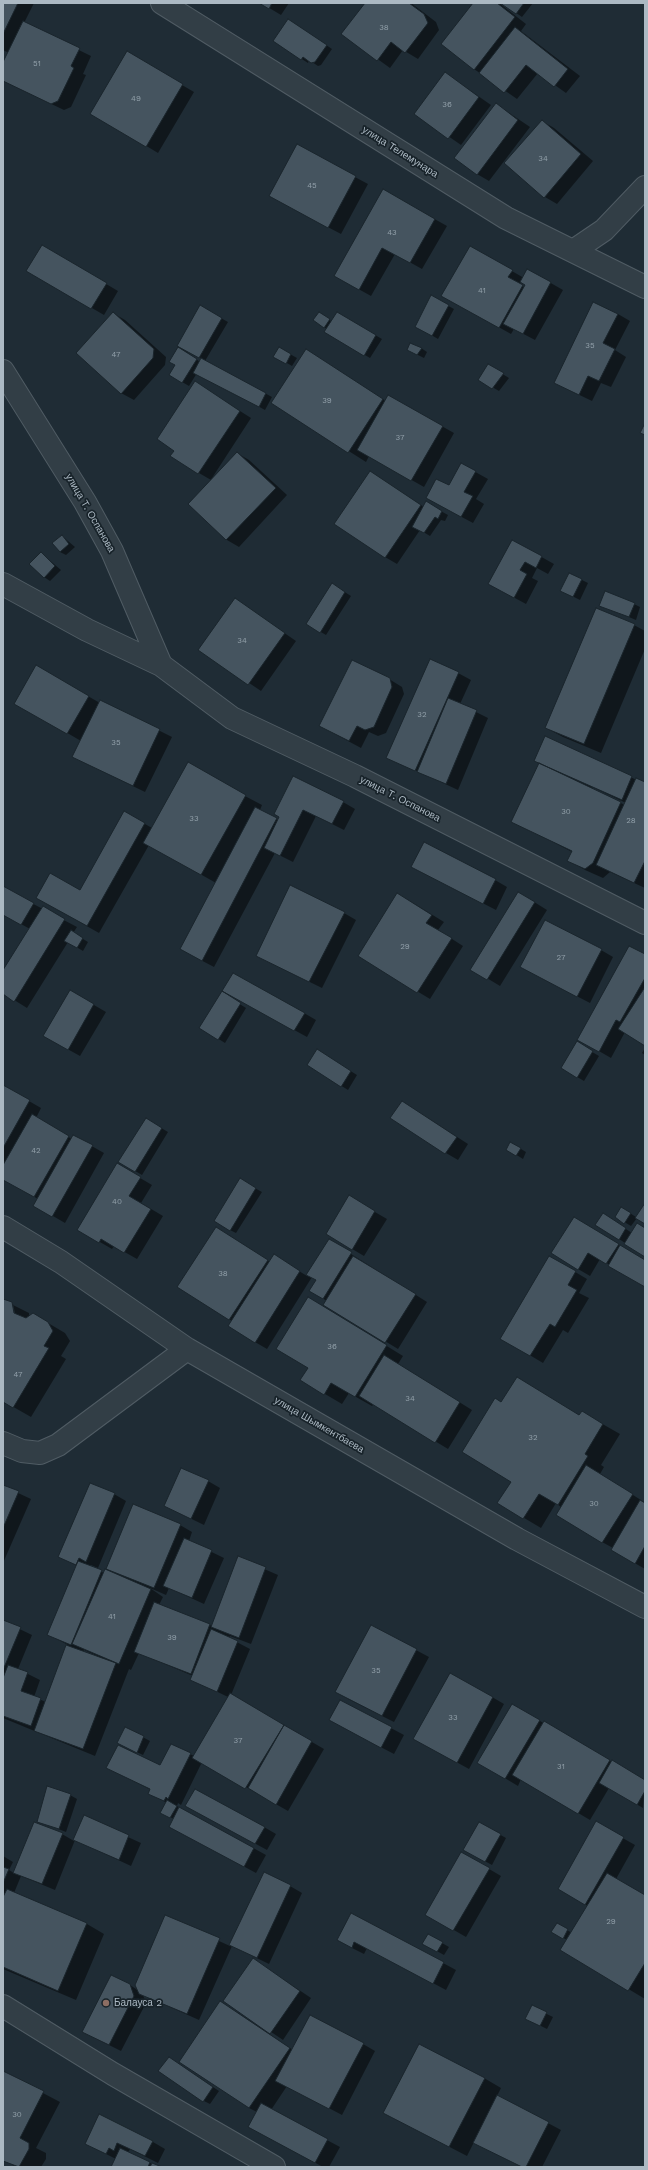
<!DOCTYPE html>
<meta charset="utf-8">
<style>
body{margin:0}
#map{position:relative;width:648px;height:2170px;overflow:hidden;background:#1f2c35;font-family:"Work Sans",sans-serif}
canvas{display:block}
.frame{position:absolute;inset:0;border:4px solid #acb9c3;pointer-events:none}
</style>
<div id="map">
<canvas width="648" height="2170"></canvas>
<div class="frame"></div>
</div>
<script>
const c = document.querySelector('canvas').getContext('2d');
c.lineJoin = 'round';
function fill(path, color) { c.fillStyle = color; c.fill(path, 'evenodd'); }
const poly = rows => new Path2D(rows.map(r => 'M' + r).join(''));
function strokePath(path, color, width, dash) { c.strokeStyle = color; c.lineWidth = width; c.lineCap = dash ? 'butt' : 'round'; c.setLineDash(dash || []); c.stroke(path); }
function drawText(font, color, halo, rows, align = 'center') {
  c.font = font + ' "Work Sans",sans-serif'; c.lineWidth = 3.5; c.setLineDash([]); c.textBaseline = 'middle'; c.strokeStyle = halo; c.fillStyle = color; for (const [text, x, y, turn = 0] of rows) {
    c.save(); c.translate(x, y); c.rotate((+turn || 0) * Math.PI / 180); c.textAlign = isNaN(turn) ? turn : align; if (halo) c.strokeText(text, 0, 0); c.fillText(text, 0, 0); c.restore();
  }
}
fill(poly([
 [3,3,34,3,24,23,91,56,83,74,86,75,71,107,64,110,3,81,3,65,9,53,3,50],
 [261,3,289,3,281,15],
 [366,3,411,3,436,22,439,30,418,59,403,50,390,68,343,34],
 [474,3,499,3,526,24,521,31,580,76,566,93,538,73,517,99,474,69],
 [502,3,533,3,522,17],
 [295,24,332,49,321,65,318,66,309,60,308,63,274,41],
 [127,53,194,92,158,153,92,113],
 [445,73,491,105,461,145,415,113],
 [496,104,530,127,489,181,477,174],
 [542,121,554,128,593,161,557,204,545,197],
 [297,146,368,184,341,234,282,203],
 [383,190,447,226,422,269,395,254,371,296,335,276],
 [42,246,118,291,104,315,28,271],
 [470,247,524,278,528,270,563,290,535,340,514,329,511,334,443,296],
 [522,282,526,285,524,287,520,285],
 [432,297,454,309,438,339,416,326],
 [201,307,228,322,205,361,272,397,265,410,197,373,189,386,170,375,176,365,170,361],
 [187,351,202,359,200,362,187,352],
 [113,313,125,320,166,357,165,365,134,400,121,393],
 [337,313,382,339,370,358,326,332,327,329,324,327,325,316,332,322],
 [618,314,630,321,615,350,626,357,611,387,601,383,592,401,567,389],
 [279,348,297,358,292,366,275,356],
 [421,348,427,352,424,358,414,353],
 [307,351,386,401,388,396,454,433,424,487,369,456,366,462,273,403],
 [488,365,509,378,499,391,480,380],
 [207,390,251,418,212,478,237,453,249,460,287,495,239,547,227,540,189,504,211,480,199,473],
 [461,464,488,479,476,499,484,504,473,523,439,505],
 [371,472,424,507,426,503,448,515,445,521,441,520,430,536,420,530,397,564,385,557],
 [62,536,75,547,66,555,60,552],
 [513,541,554,564,548,574,537,568,532,578,538,581,526,604,502,591],
 [41,553,61,570,50,581,44,577],
 [582,580,588,583,580,600,568,594],
 [332,584,351,596,326,635,307,624],
 [235,599,296,641,261,691,199,649],
 [634,604,640,607,636,620,600,605],
 [634,625,645,631,645,649,601,753,563,737,546,728],
 [37,667,100,703,100,701,172,737,145,792,73,757,81,741,16,703],
 [458,673,471,680,460,704,488,718,458,790,387,757],
 [389,679,402,687,404,694,386,733,378,736,369,732,361,748,320,726],
 [546,737,645,784,645,888,610,872,603,878,585,870,568,860,572,852,513,821,540,763],
 [592,787,626,803,625,805,591,789],
 [245,796,262,805,260,810,278,820,280,817,275,814,343,802,355,809,344,830,316,816,293,862,275,853,214,967,193,956,216,883,149,845,99,933,37,898,80,891,124,812,152,828],
 [424,873,495,880,507,887,496,910],
 [3,888,77,927,73,933,88,942,83,951,68,942,27,1008,3,993,3,972,30,929,3,914],
 [531,900,547,910,500,986,472,969],
 [410,901,444,922,438,930,463,946,430,999,359,956],
 [344,913,356,920,322,988,269,962],
 [601,950,613,957,590,1003,534,974],
 [645,956,645,1045,625,1032,611,1058,578,1039],
 [70,991,106,1012,80,1056,44,1036],
 [222,993,246,1008,225,1043,201,1028],
 [236,998,304,1013,316,1020,307,1037],
 [577,1043,599,1056,584,1081,562,1068],
 [645,1048,645,1055,642,1053],
 [323,1054,357,1075,348,1090,308,1065],
 [3,1086,41,1108,36,1118,72,1139,74,1136,104,1153,65,1223,34,1205,38,1199,3,1179],
 [414,1109,468,1144,458,1160,446,1153],
 [146,1119,168,1132,142,1175,120,1162],
 [511,1143,526,1152,523,1159,507,1149],
 [118,1165,152,1185,141,1203,163,1216,137,1259,114,1246,112,1249,79,1230],
 [240,1180,262,1192,236,1233,230,1230],
 [349,1197,387,1219,364,1256,327,1234],
 [645,1204,645,1223,637,1218,631,1226,616,1217,622,1208,636,1217],
 [609,1218,632,1233,645,1229,645,1256,619,1239],
 [586,1225,645,1261,645,1286,600,1259,590,1276,578,1269],
 [229,1235,270,1262,286,1263,307,1276,329,1240,427,1302,398,1349,324,1304,327,1301,310,1291,317,1280,312,1277,267,1349,255,1342,232,1321,178,1287],
 [550,1257,587,1279,579,1293,589,1298,568,1333,563,1330,543,1363,501,1338],
 [3,1300,29,1313,29,1317,48,1323,65,1333,70,1341,61,1356,66,1359,31,1417,3,1401],
 [11,1304,13,1304,16,1318,14,1318],
 [325,1308,403,1356,398,1364,472,1410,448,1449,374,1404,372,1406,349,1393,342,1404,325,1394,309,1367],
 [502,1403,580,1416,599,1422,620,1434,601,1465,604,1467,600,1474,644,1502,645,1569,612,1550,613,1548,602,1542,556,1503,541,1528,499,1503,512,1481],
 [208,1481,220,1488,204,1525,165,1506],
 [3,1486,31,1499,3,1563],
 [114,1494,126,1501,98,1568,91,1565,90,1567,104,1573,118,1575,107,1568,180,1525,192,1532,189,1541,224,1558,204,1604,169,1588,166,1595,150,1588,163,1597,159,1605,212,1626,239,1558,278,1575,251,1644,230,1636,229,1638,250,1649,231,1695,324,1749,288,1811,202,1762,181,1805,178,1803,177,1806,266,1855,256,1873,182,1833,174,1819,168,1816,167,1803,149,1793,151,1790,108,1768,161,1766,190,1754,194,1756,228,1697,191,1679,193,1676,139,1653,131,1670,129,1669,95,1756,3,1718,3,1621,32,1635,18,1669,40,1680,34,1697,46,1702,68,1645,49,1635,77,1566,59,1556],
 [84,1650,97,1656,96,1657,83,1652],
 [371,1626,429,1657,394,1722,348,1699],
 [492,1697,504,1704,469,1769,427,1746],
 [340,1701,404,1735,394,1754,342,1727],
 [512,1705,645,1781,643,1808,609,1788,590,1820,521,1779,518,1786,478,1762],
 [126,1728,150,1741,143,1755,124,1746],
 [70,1795,77,1799,66,1832,38,1821],
 [199,1813,264,1827,276,1834,267,1850],
 [84,1817,141,1843,131,1866,75,1840,55,1890,21,1876,14,1893,87,1924,104,1934,76,2000,3,1969,3,1856,13,1862,9,1870,14,1873,62,1834,74,1841],
 [479,1823,506,1838,492,1865,470,1853],
 [596,1823,635,1845,616,1879,645,1896,645,1999,562,1949,567,1940,553,1932,557,1924,572,1933,588,1906,559,1889],
 [462,1853,501,1876,466,1937,426,1914],
 [290,1886,302,1893,269,1964,232,1946,199,2020,143,1995,146,2003,121,2051,95,2038,130,1985,139,1991,166,1917,230,1946],
 [352,1914,456,1970,446,1990,367,1948,364,1954,350,1947],
 [428,1935,449,1947,444,1955,424,1944],
 [253,1959,311,1998,283,2040,224,2000],
 [532,2007,553,2017,547,2029,533,2022],
 [237,2012,293,2050,363,2044,375,2051,342,2115,287,2086,271,2110,340,2147,329,2167,323,2167,261,2133,257,2112,249,2108],
 [175,2062,219,2091,210,2104,204,2101],
 [3,2072,60,2102,36,2148,46,2153,46,2159,41,2167,16,2167,3,2160],
 [484,2078,501,2088,497,2096,561,2130,542,2167,522,2167,474,2142,467,2156,384,2113],
 [153,2142,165,2149,158,2163,130,2149,128,2153,159,2167,112,2167,116,2159,86,2144]
]), '#0007');
const building = poly([
 [3,3,18,3,3,34,3,3],
 [259,3,272,3,269,9,259,3],
 [365,3,409,3,424,14,428,23,405,53,391,42,377,61,341,34,365,3],
 [473,3,497,3,515,17,474,70,441,44,473,3],
 [500,3,524,3,516,14,500,3],
 [288,19,327,45,315,62,311,63,303,57,301,60,273,41,288,19],
 [23,21,80,48,71,66,74,68,58,101,51,104,3,81,3,62,23,21],
 [515,27,568,69,554,87,526,65,504,93,479,73,515,27],
 [127,51,183,84,146,147,90,114,127,51],
 [445,72,479,97,448,139,414,114,445,72],
 [496,103,518,120,477,175,454,158,496,103],
 [542,120,581,154,544,198,504,163,542,120],
 [297,144,356,176,328,228,269,196,297,144],
 [383,189,435,219,410,263,382,248,359,290,334,276,383,189],
 [42,245,107,283,91,309,26,271,42,245],
 [470,246,513,270,508,277,523,285,499,328,441,296,470,246],
 [527,269,551,282,523,334,503,324,525,285,520,282,527,269],
 [431,295,449,305,432,336,415,327,431,295],
 [593,302,618,314,603,343,615,349,599,381,588,376,579,395,554,383,593,302],
 [200,305,222,318,199,358,177,346,200,305],
 [113,312,154,349,153,358,121,394,76,353,113,312],
 [319,312,330,319,324,328,313,320,319,312],
 [337,312,376,335,364,356,324,332,337,312],
 [410,343,422,348,417,355,407,350,410,343],
 [178,347,197,359,182,383,169,375,175,365,169,362,178,347],
 [279,347,291,354,286,364,273,357,279,347],
 [306,349,383,399,348,453,271,403,306,349],
 [201,358,266,393,259,407,193,373,201,358],
 [488,364,504,373,492,389,478,380,488,364],
 [195,381,240,411,198,474,170,456,174,451,157,439,195,381],
 [388,395,443,426,411,481,357,450,388,395],
 [645,423,645,435,640,433,645,423],
 [237,452,276,488,226,540,188,504,237,452],
 [461,463,476,471,464,492,473,496,461,517,426,498,436,479,449,485,461,463],
 [370,471,421,505,385,558,334,524,370,471],
 [426,501,442,511,438,519,435,517,424,533,412,527,426,501],
 [62,535,69,544,60,552,52,543,62,535],
 [512,540,542,556,536,568,525,562,520,570,527,574,514,598,488,584,512,540],
 [41,552,55,566,44,578,29,564,41,552],
 [569,573,582,579,573,597,560,591,569,573],
 [332,583,345,592,320,633,306,624,332,583],
 [605,591,635,603,629,617,599,606,605,591],
 [235,598,285,633,248,685,198,650,235,598],
 [596,608,635,624,584,744,545,728,596,608],
 [430,659,459,672,415,771,386,758,430,659],
 [352,660,390,678,392,687,374,727,365,730,357,726,349,741,319,726,352,660],
 [36,665,89,696,67,734,14,704,36,665],
 [448,698,477,710,446,784,417,772,448,698],
 [100,700,160,729,133,786,72,757,100,700],
 [545,736,632,776,622,800,534,761,545,736],
 [188,762,246,795,201,875,143,843,188,762],
 [539,763,621,802,593,863,585,869,567,861,572,851,511,822,539,763],
 [293,776,344,801,332,824,303,810,280,856,264,848,279,817,274,814,293,776],
 [636,778,645,782,645,861,634,883,596,865,636,778],
 [255,807,277,818,202,961,180,949,255,807],
 [124,811,145,823,87,926,36,898,50,873,80,890,124,811],
 [424,842,496,879,483,904,411,867,424,842],
 [290,885,345,912,309,982,256,956,290,885],
 [3,886,34,903,21,925,3,915,3,886],
 [518,892,535,902,487,980,470,970,518,892],
 [397,893,432,915,426,923,452,938,417,993,358,956,397,893],
 [43,906,65,919,14,1002,3,994,3,970,43,906],
 [545,920,602,949,577,997,520,967,545,920],
 [71,930,83,938,77,948,64,941,71,930],
 [629,946,645,954,645,978,620,1022,616,1020,599,1052,577,1040,629,946],
 [233,973,305,1013,294,1031,222,991,233,973],
 [645,987,645,1046,618,1029,645,987],
 [70,990,94,1004,68,1050,43,1036,70,990],
 [222,991,241,1003,218,1040,199,1028,222,991],
 [577,1041,593,1051,577,1078,561,1068,577,1041],
 [317,1049,351,1071,341,1087,307,1065,317,1049],
 [3,1085,30,1100,3,1148,3,1085],
 [402,1101,457,1137,445,1154,390,1118,402,1101],
 [32,1114,69,1136,34,1197,3,1180,3,1165,32,1114],
 [146,1118,162,1128,135,1172,118,1162,146,1118],
 [73,1135,93,1145,52,1217,33,1206,73,1135],
 [510,1142,521,1148,516,1156,506,1150,510,1142],
 [117,1163,141,1177,129,1196,151,1209,124,1253,101,1239,99,1243,77,1230,117,1163],
 [240,1178,256,1188,230,1231,214,1221,240,1178],
 [349,1195,375,1211,352,1250,326,1234,349,1195],
 [645,1203,645,1224,635,1218,645,1203],
 [621,1207,631,1213,624,1224,615,1217,621,1207],
 [603,1213,626,1228,619,1240,595,1225,603,1213],
 [574,1217,619,1244,606,1264,588,1253,578,1270,551,1253,574,1217],
 [637,1223,645,1228,645,1257,624,1244,637,1223],
 [216,1227,268,1260,229,1320,177,1287,216,1227],
 [329,1239,352,1252,323,1299,309,1291,316,1280,306,1275,329,1239],
 [620,1245,645,1260,645,1287,608,1266,620,1245],
 [274,1254,300,1271,255,1343,228,1326,274,1254],
 [353,1256,416,1294,385,1343,323,1305,353,1256],
 [549,1256,576,1271,568,1285,577,1290,555,1327,550,1324,530,1356,500,1339,549,1256],
 [308,1297,387,1345,355,1397,331,1383,324,1395,300,1380,308,1368,276,1349,308,1297],
 [3,1299,12,1302,14,1313,26,1318,33,1313,48,1322,53,1331,44,1346,49,1348,13,1408,3,1402,3,1299],
 [384,1355,460,1402,435,1443,359,1396,384,1355],
 [517,1377,579,1415,582,1411,603,1424,585,1454,588,1456,558,1505,539,1494,523,1519,497,1503,511,1482,462,1452,495,1398,501,1402,517,1377],
 [586,1465,633,1494,602,1543,556,1515,586,1465],
 [181,1468,209,1480,191,1519,164,1506,181,1468],
 [90,1483,115,1493,86,1562,79,1558,76,1565,58,1557,90,1483],
 [3,1485,19,1491,3,1528,3,1485],
 [640,1500,645,1503,645,1546,635,1564,611,1550,640,1500],
 [133,1504,181,1524,154,1588,106,1569,133,1504],
 [184,1538,212,1550,192,1598,163,1586,184,1538],
 [238,1556,266,1567,239,1638,211,1627,238,1556],
 [78,1561,102,1570,71,1645,47,1635,78,1561],
 [105,1569,151,1589,119,1664,72,1644,105,1569],
 [154,1602,210,1624,191,1674,134,1652,154,1602],
 [3,1620,21,1627,3,1670,3,1620],
 [371,1625,417,1649,382,1716,335,1692,371,1625],
 [211,1629,238,1641,217,1692,190,1680,211,1629],
 [66,1645,116,1663,83,1749,34,1731,66,1645],
 [8,1665,28,1672,21,1691,41,1698,31,1726,3,1716,3,1678,8,1665],
 [450,1673,493,1697,457,1763,413,1739,450,1673],
 [230,1693,284,1725,245,1789,192,1758,230,1693],
 [340,1700,392,1727,381,1748,329,1720,340,1700],
 [512,1704,540,1720,505,1779,477,1763,512,1704],
 [544,1721,610,1760,578,1814,512,1775,544,1721],
 [284,1725,312,1741,276,1805,248,1788,284,1725],
 [125,1727,144,1736,137,1753,117,1743,125,1727],
 [171,1744,191,1753,168,1799,166,1797,164,1801,148,1794,150,1789,106,1768,118,1745,160,1765,171,1744],
 [612,1760,645,1780,645,1791,637,1805,599,1783,612,1760],
 [47,1786,71,1794,59,1829,37,1822,47,1786],
 [195,1789,265,1827,255,1844,185,1806,195,1789],
 [167,1800,177,1806,170,1818,160,1813,167,1800],
 [179,1807,254,1848,244,1867,169,1827,179,1807],
 [84,1815,129,1835,119,1860,73,1840,84,1815],
 [596,1821,624,1837,585,1905,558,1889,596,1821],
 [34,1822,63,1833,42,1884,13,1873,34,1822],
 [479,1822,501,1834,485,1862,463,1850,479,1822],
 [461,1852,490,1868,453,1931,425,1915,461,1852],
 [3,1867,9,1869,3,1883,3,1867],
 [264,1872,291,1885,257,1958,229,1945,264,1872],
 [607,1873,645,1895,645,1963,628,1991,560,1950,607,1873],
 [7,1889,87,1923,58,1991,3,1967,3,1897,7,1889],
 [351,1913,444,1962,433,1984,354,1942,352,1948,337,1940,351,1913],
 [165,1915,220,1938,187,2014,139,1994,135,1985,165,1915],
 [557,1923,568,1929,563,1939,551,1932,557,1923],
 [428,1934,443,1942,437,1952,422,1944,428,1934],
 [253,1958,300,1991,270,2034,223,2001,253,1958],
 [111,1975,130,1984,134,1996,109,2045,82,2032,111,1975],
 [220,2001,290,2048,249,2108,179,2062,220,2001],
 [532,2005,547,2012,540,2026,525,2019,532,2005],
 [310,2015,364,2043,329,2109,275,2081,310,2015],
 [419,2044,485,2078,449,2147,383,2113,419,2044],
 [169,2057,213,2087,203,2102,158,2071,169,2057],
 [3,2071,44,2091,20,2138,29,2143,29,2149,19,2167,3,2161,3,2071],
 [497,2095,549,2122,526,2167,522,2167,473,2143,497,2095],
 [261,2103,328,2139,315,2163,248,2127,261,2103],
 [99,2114,153,2141,145,2156,117,2143,114,2151,109,2148,106,2154,85,2144,99,2114],
 [120,2148,150,2162,148,2167,111,2167,120,2148],
 [152,2163,162,2167,150,2167,152,2163]
]);
fill(building, '#45545f');
strokePath(building, '#1a252c', 1);
const minor = poly([
 [162,3,506,218,645,287],
 [573,251,604,230,645,187],
 [3,371,85,502,112,551,161,665],
 [3,584,87,630,161,665,232,718,355,776,645,923],
 [3,1227,61,1262,187,1349,517,1539,645,1607],
 [3,1443,22,1451,40,1453,58,1445,187,1349],
 [3,2006,113,2074,274,2167]
]);
strokePath(minor, '#505c64', 24);
strokePath(minor, '#323e46', 22);
for (const [x, y, r, color] of [
 [106,2003,4,"#8d6e63"]
]) { const dot = new Path2D(); dot.arc(x, y, r, 0, 2 * Math.PI); c.fillStyle = color; c.fill(dot); strokePath(dot, '#18232a', 1.5); }
drawText('8px', '#92a0aa', null, [
 ["38",384,28],
 ["51",37,64],
 ["49",136,99],
 ["36",447,105],
 ["34",543,159],
 ["45",312,186],
 ["43",392,233],
 ["41",482,291],
 ["35",590,346],
 ["47",116,355],
 ["39",327,401],
 ["37",400,438],
 ["34",242,641],
 ["32",422,715],
 ["35",116,743],
 ["30",566,812],
 ["33",194,819],
 ["28",631,821],
 ["29",405,947],
 ["27",561,958],
 ["42",36,1151],
 ["40",117,1202],
 ["38",223,1274],
 ["36",332,1347],
 ["47",18,1375],
 ["34",410,1399],
 ["32",533,1438],
 ["30",594,1504],
 ["41",112,1617],
 ["39",172,1638],
 ["35",376,1671],
 ["33",453,1718],
 ["37",238,1741],
 ["31",561,1767],
 ["29",611,1922],
 ["30",17,2115]
]);
drawText('10px', '#acb9c3', '#18232a', [
 ["улица Телемунара",400,152,32],
 ["улица Т. Оспанова",90,513,60],
 ["улица Т. Оспанова",400,799,27],
 ["улица Шымкентбаева",319,1425,30]
]);
drawText('10px', '#acb9c3', '#18232a', [
 ["Балауса 2",114,2003]
], 'left');
</script>
